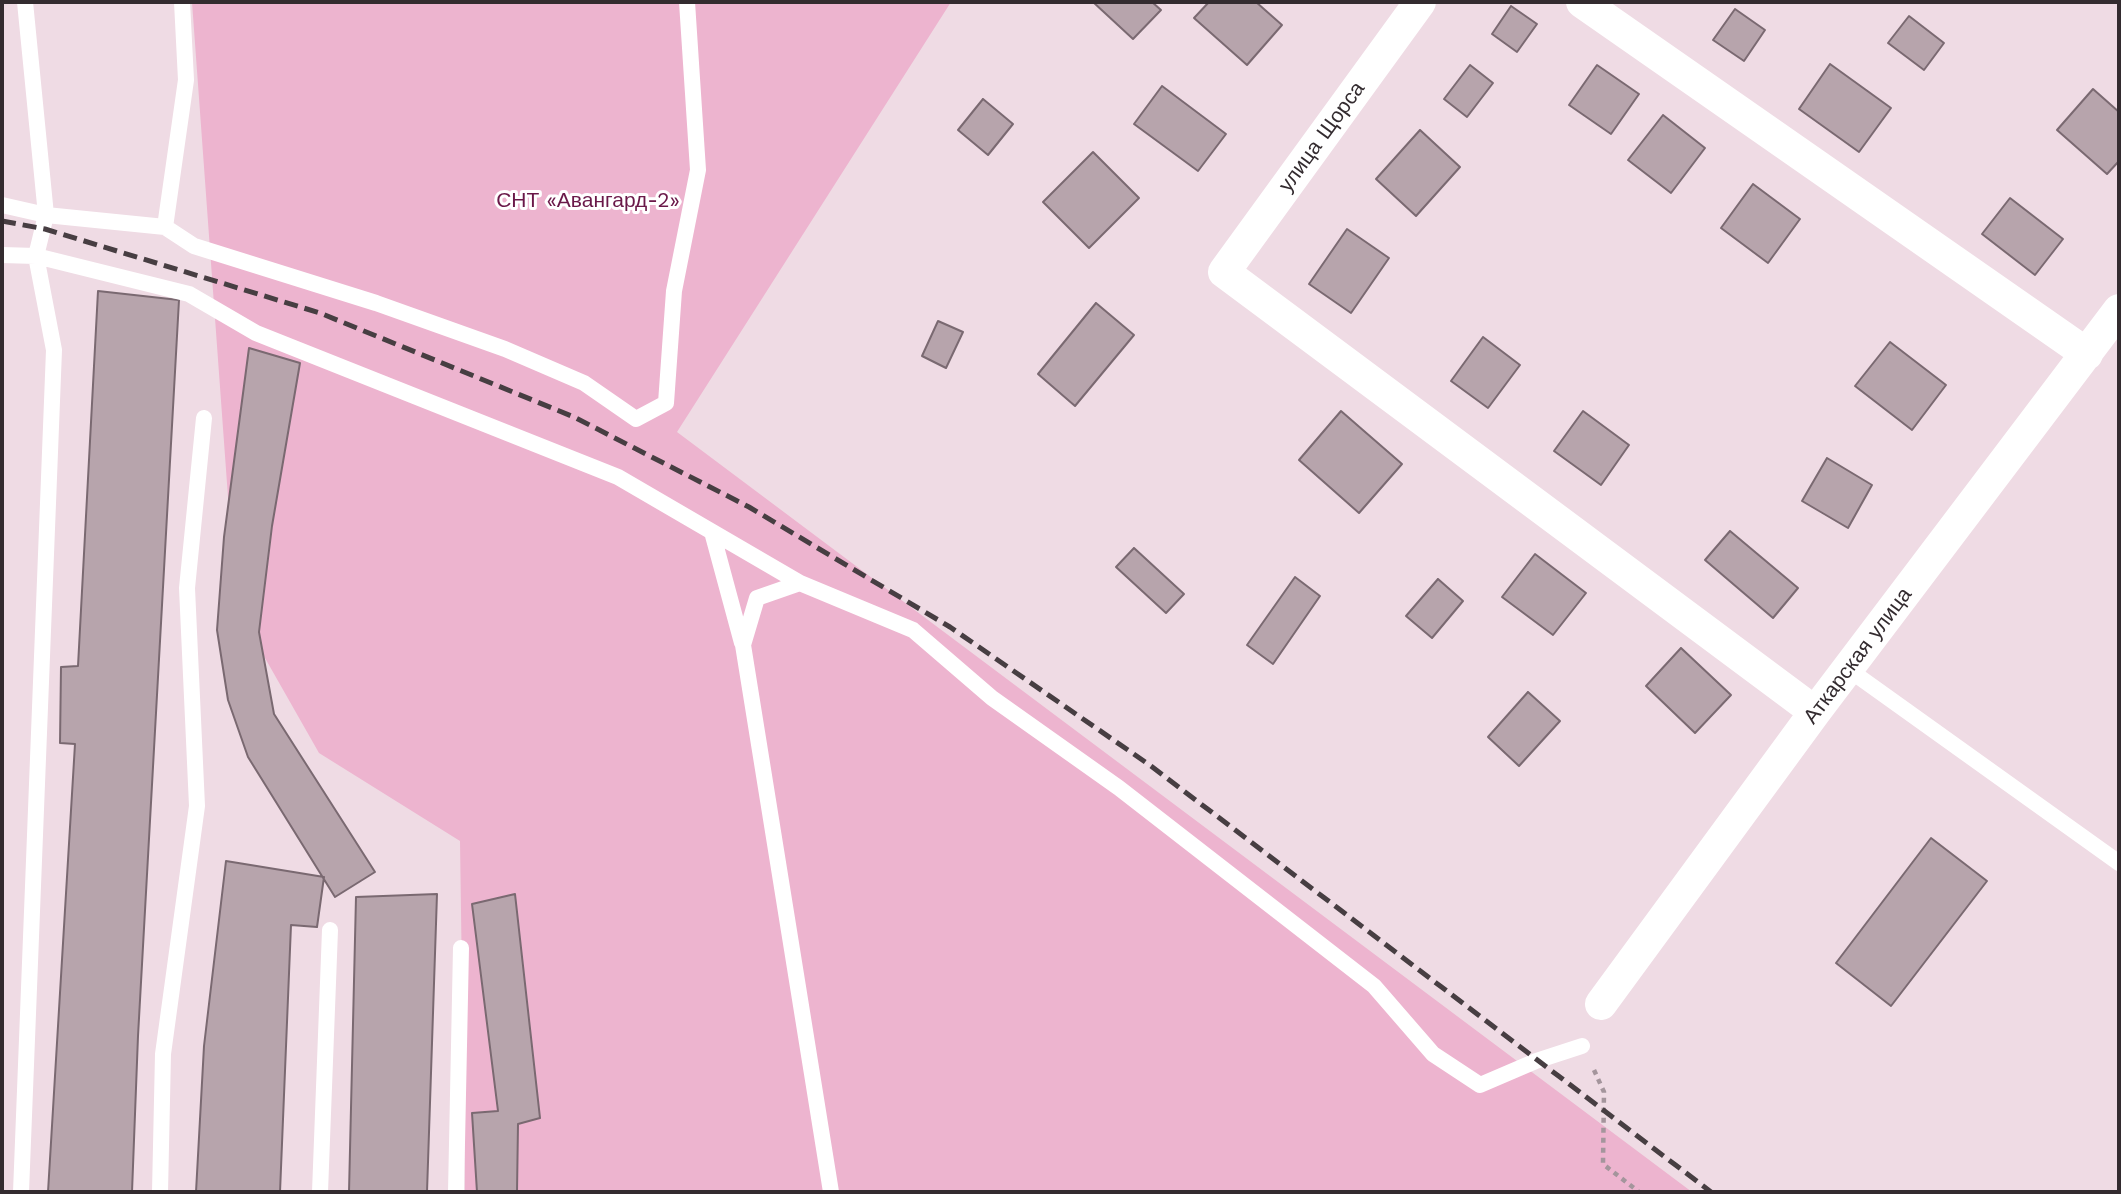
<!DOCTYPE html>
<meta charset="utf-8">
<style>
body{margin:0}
#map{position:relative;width:2121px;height:1194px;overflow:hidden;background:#efdbe4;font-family:"Work Sans",sans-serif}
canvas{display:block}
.frame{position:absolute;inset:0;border:4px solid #332b2f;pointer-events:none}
</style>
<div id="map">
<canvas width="2121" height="1194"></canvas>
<div class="frame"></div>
</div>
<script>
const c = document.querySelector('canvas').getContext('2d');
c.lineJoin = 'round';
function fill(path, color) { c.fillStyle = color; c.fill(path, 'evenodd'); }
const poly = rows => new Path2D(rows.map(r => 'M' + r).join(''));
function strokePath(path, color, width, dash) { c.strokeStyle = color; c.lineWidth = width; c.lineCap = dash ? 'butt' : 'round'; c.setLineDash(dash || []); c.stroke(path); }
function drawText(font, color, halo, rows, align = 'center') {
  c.font = font + ' "Work Sans",sans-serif'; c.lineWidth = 6; c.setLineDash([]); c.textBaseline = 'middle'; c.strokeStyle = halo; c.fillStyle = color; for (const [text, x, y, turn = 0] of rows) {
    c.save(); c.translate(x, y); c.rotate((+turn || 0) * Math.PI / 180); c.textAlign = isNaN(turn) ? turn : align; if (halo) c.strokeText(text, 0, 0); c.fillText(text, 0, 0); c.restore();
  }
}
fill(poly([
 [192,2,951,2,677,432,1692,1192,465,1192,460,841,319,753,236,607]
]), '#edb4cf');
const building = poly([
 [1093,2,1152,2,1161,10,1133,39,1093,2],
 [1209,2,1256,2,1282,25,1247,65,1194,18,1209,2],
 [1511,6,1537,24,1517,52,1492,34,1511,6],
 [1735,9,1765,30,1744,61,1713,40,1735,9],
 [1909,16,1944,43,1924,70,1888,43,1909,16],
 [1830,64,1891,108,1859,152,1799,109,1830,64],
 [1470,65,1493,83,1467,117,1444,99,1470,65],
 [1597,65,1639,94,1611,134,1569,105,1597,65],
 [1162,86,1226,134,1198,171,1134,124,1162,86],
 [2093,89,2119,112,2119,161,2107,174,2057,130,2093,89],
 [983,99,1013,124,988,155,958,130,983,99],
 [1663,115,1705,148,1671,193,1628,160,1663,115],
 [1420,130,1460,167,1416,216,1376,179,1420,130],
 [1093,152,1139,198,1089,248,1043,202,1093,152],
 [1753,184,1800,219,1768,263,1721,228,1753,184],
 [2010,198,2063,239,2035,275,1982,234,2010,198],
 [1347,229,1389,258,1351,313,1309,284,1347,229],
 [98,291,179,300,138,1036,132,1192,48,1192,75,744,60,743,61,667,78,666,98,291],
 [1096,303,1134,335,1075,406,1038,374,1096,303],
 [938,321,963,332,946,368,922,356,938,321],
 [1483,337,1520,365,1488,408,1451,381,1483,337],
 [1890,342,1946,385,1912,430,1855,386,1890,342],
 [249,348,300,363,272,526,259,632,274,714,375,872,335,897,248,757,228,700,217,630,224,537,249,348],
 [1341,411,1402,464,1359,513,1299,460,1341,411],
 [1583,411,1629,445,1601,485,1554,451,1583,411],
 [1827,458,1872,485,1848,528,1802,501,1827,458],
 [1730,531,1798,588,1773,618,1705,560,1730,531],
 [1134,548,1184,594,1166,613,1116,567,1134,548],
 [1535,554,1586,593,1553,635,1502,597,1535,554],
 [1295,577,1320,596,1273,664,1247,645,1295,577],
 [1438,579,1463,601,1432,638,1406,616,1438,579],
 [1681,648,1731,695,1695,733,1646,686,1681,648],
 [1528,692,1560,721,1519,766,1488,737,1528,692],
 [1931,838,1987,881,1891,1006,1836,963,1931,838],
 [226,861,324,877,317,927,291,925,280,1192,196,1192,204,1046,226,861],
 [437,894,427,1192,349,1192,356,897,437,894],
 [515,894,540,1118,518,1124,517,1192,477,1192,472,1113,498,1111,472,904,515,894]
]);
fill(building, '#b7a4ac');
strokePath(building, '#7a6971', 2);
strokePath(poly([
 [1594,1070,1604,1092,1603,1164,1639,1192]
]), '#a4959c', 4.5, [5, 5]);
strokePath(poly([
 [2,205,46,215,25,2],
 [165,227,194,246,376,303,505,349,584,383,636,419,666,403,674,291,698,170,687,2],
 [2,255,36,256,189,294,256,333,618,477,800,583],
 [712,532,742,643],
 [1848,669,2119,863],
 [21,1192,54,350,36,256,46,215,165,227,186,80,182,2],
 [160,1192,163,1054,197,806,187,588,204,418],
 [320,1192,330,930],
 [456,1192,461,948],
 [831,1192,743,645,757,598,800,583,913,630,992,698,1119,788,1374,986,1433,1054,1480,1085,1536,1061,1582,1046]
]), '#fff', 16);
strokePath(poly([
 [1420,2,1224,272,1815,712],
 [1582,2,2087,354],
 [1601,1004,1815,712,2119,310]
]), '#fff', 32);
strokePath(poly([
 [2,221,45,229,320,313,574,417,749,507,950,627,1151,766,1711,1192]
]), '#473e42', 5, [14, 7]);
drawText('21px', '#332b2f', '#fff', [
 ["улица Щорса",1322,137,-54],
 ["Аткарская улица",1858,656,-53]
]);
drawText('21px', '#6a1849', '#fff', [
 ["СНТ «Авангард-2»",588,201]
]);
</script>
